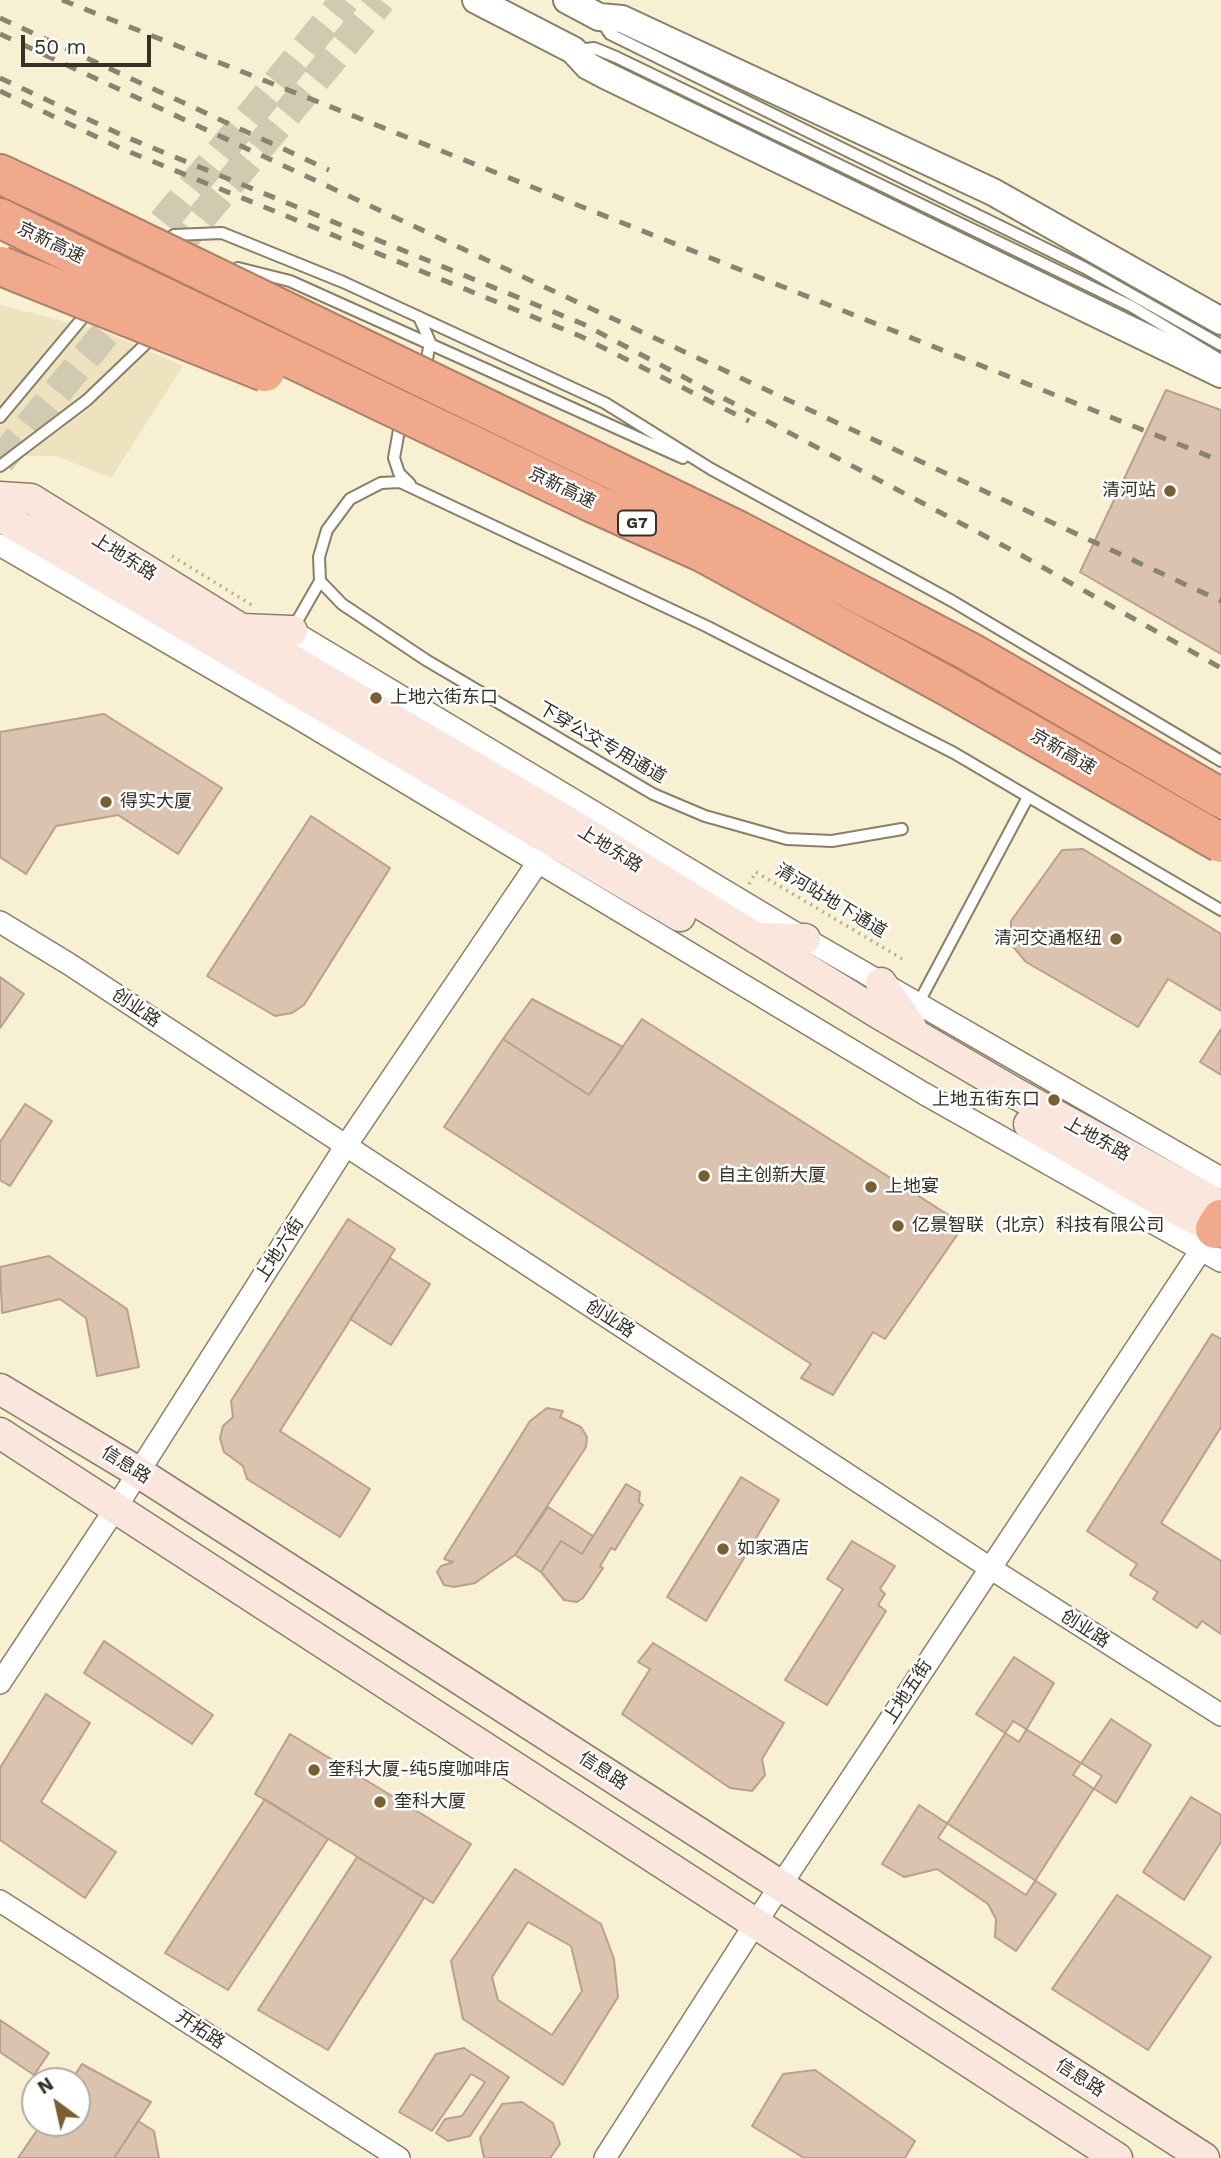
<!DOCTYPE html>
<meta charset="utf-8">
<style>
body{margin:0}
#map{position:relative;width:1221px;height:2158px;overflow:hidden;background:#f8f0d2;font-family:"Work Sans",sans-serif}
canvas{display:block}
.north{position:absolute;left:21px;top:2067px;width:70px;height:70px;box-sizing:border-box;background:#fff;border:2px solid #aeada8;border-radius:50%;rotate:327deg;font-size:19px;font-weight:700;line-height:28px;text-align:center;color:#343126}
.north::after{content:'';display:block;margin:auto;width:24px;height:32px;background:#796031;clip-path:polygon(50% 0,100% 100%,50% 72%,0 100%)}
.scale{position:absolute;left:21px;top:35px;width:130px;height:32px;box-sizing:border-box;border:4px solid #343126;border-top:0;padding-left:9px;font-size:21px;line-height:24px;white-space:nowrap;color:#343126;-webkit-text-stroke:5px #fff;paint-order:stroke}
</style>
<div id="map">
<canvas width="1221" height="2158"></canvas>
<div class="north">N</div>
<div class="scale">50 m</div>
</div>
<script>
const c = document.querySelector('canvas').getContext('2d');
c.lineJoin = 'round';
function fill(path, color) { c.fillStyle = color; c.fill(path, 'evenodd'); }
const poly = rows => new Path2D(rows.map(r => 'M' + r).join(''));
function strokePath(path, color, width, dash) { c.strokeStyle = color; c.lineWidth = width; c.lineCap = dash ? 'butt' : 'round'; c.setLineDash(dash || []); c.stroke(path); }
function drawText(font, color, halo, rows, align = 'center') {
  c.font = font + ' "Work Sans","Noto Sans SC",sans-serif'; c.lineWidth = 5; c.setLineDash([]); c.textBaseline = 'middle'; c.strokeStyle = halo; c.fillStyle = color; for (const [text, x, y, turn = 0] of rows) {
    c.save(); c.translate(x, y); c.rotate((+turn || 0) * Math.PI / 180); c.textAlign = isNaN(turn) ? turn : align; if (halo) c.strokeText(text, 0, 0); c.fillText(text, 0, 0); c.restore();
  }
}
fill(poly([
 [0,305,103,331,183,366,111,478,56,456,0,456]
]), '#ede3bf');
const building = poly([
 [1166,390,1221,410,1221,654,1080,572,1166,390],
 [104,714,222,788,178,854,118,815,56,826,26,874,0,857,0,732,104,714],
 [311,816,390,868,304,1005,292,1013,275,1016,207,976,311,816],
 [1083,849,1221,934,1221,1011,1168,979,1138,1027,1026,962,1011,944,1011,921,1062,850,1083,849],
 [0,977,24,994,0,1028,0,977],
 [532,999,623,1047,589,1095,503,1039,532,999],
 [642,1019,964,1225,885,1339,873,1332,833,1395,801,1378,811,1364,444,1127,503,1039,589,1095,642,1019],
 [1221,1029,1221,1075,1200,1062,1221,1029],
 [25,1104,52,1121,10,1186,0,1180,0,1142,25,1104],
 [348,1219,395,1249,280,1431,370,1489,340,1537,247,1479,243,1466,224,1452,220,1438,223,1426,233,1417,231,1401,348,1219],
 [49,1256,127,1309,139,1367,97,1376,86,1318,60,1299,2,1313,0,1267,49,1256],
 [390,1258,430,1284,391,1345,350,1319,390,1258],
 [1212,1334,1221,1339,1221,1427,1161,1523,1221,1561,1221,1634,1202,1621,1197,1628,1153,1599,1158,1592,1130,1575,1137,1564,1087,1531,1212,1334],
 [547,1408,563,1411,560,1417,581,1427,587,1437,586,1447,515,1555,475,1583,454,1587,444,1585,437,1572,441,1566,453,1562,444,1559,530,1421,547,1408],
 [741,1477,779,1500,706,1621,667,1597,741,1477],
 [626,1484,640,1492,639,1502,643,1505,615,1550,611,1548,600,1566,603,1568,583,1598,577,1602,564,1600,541,1572,561,1541,582,1554,626,1484],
 [548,1507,593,1536,582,1554,561,1541,541,1572,515,1555,548,1507],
 [852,1541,895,1566,880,1589,885,1594,878,1605,886,1611,827,1705,785,1680,843,1589,827,1579,852,1541],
 [104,1641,213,1715,192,1744,84,1673,104,1641],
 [653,1643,784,1723,762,1759,765,1775,752,1791,730,1788,622,1714,650,1669,638,1662,653,1643],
 [1014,1657,1054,1683,1019,1742,976,1714,1014,1657],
 [46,1694,90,1723,41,1802,116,1852,85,1898,0,1840,0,1768,46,1694],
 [1111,1719,1151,1745,1116,1803,1073,1775,1111,1719],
 [1013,1721,1102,1776,1026,1895,938,1838,1013,1721],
 [290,1734,471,1844,433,1903,255,1794,290,1734],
 [1191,1797,1221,1815,1221,1842,1184,1900,1143,1872,1191,1797],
 [265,1799,328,1839,228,1990,165,1953,265,1799],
 [919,1805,1056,1894,1016,1951,995,1937,996,1919,988,1904,937,1869,904,1877,882,1864,919,1805],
 [357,1857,424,1898,328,2050,258,2010,357,1857],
 [515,1869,601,1924,614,1959,618,1997,563,2085,463,2019,451,1961,515,1869],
 [1117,1895,1211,1957,1148,2050,1052,1989,1117,1895],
 [528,1922,571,1946,582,1991,552,2035,498,2000,492,1977,528,1922],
 [0,2020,49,2053,34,2075,0,2052,0,2020],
 [464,2048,509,2077,470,2136,448,2141,436,2133,445,2119,462,2116,485,2082,471,2074,432,2131,399,2112,436,2054,464,2048],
 [82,2064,151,2102,114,2158,18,2158,42,2123,77,2123,77,2081,71,2081,82,2064],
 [815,2070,915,2141,905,2158,804,2158,752,2126,783,2074,815,2070],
 [522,2102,553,2123,560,2144,550,2158,484,2158,480,2138,502,2104,522,2102],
 [138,2121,154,2131,159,2158,114,2158,138,2121]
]);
fill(building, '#dcc3af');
strokePath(building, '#b9a08e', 2);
strokePath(poly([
 [106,292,345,0],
 [0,461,381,0]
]), '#d1cab0', 30, [30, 15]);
const service = poly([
 [602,22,610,34,1085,268,1221,345],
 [577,50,594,48,616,57,1131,306,1219,359],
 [164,242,174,235,222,233,343,282,605,403,711,469,952,601,1221,761],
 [232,272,238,268,290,281,683,458],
 [419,317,430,342,425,370],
 [0,417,90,309],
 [401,419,394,458,399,473,410,484],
 [0,466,87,400,155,335],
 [320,581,342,604,426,660,653,794,705,816,787,839,832,841,902,829],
 [292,630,320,581,319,557,327,530,350,499,381,483,400,482,706,626,954,753,1221,910],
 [918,1004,1028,797]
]);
const minor = poly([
 [0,545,303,721,923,1093,1221,1261],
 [292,631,792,931,1221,1178],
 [0,922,69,964,990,1568,1221,1715],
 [0,1683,117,1506,345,1147,545,852],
 [0,1901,399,2158],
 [605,2158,755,1924,1207,1241]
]);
const tertiary = poly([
 [476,0,573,50,588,66,605,75,1221,374],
 [567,0,599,17,622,19,993,192,1221,321]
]);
const secondary = poly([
 [0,497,31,499,288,658,566,821,878,1013,1015,1093,1221,1206],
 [0,516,680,916],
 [241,629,292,631],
 [756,938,805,939],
 [881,983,912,1029],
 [1029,1124,1162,1202,1221,1232],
 [0,1389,138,1472,1204,2158],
 [0,1433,1117,2158]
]);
const motorway = poly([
 [0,174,62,203],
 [0,218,36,236],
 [1215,1229,1221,1219]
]);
strokePath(service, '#878066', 14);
strokePath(minor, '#878066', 24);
strokePath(tertiary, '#878066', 30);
strokePath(secondary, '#878066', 33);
strokePath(motorway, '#ae8068', 42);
strokePath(poly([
 [172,556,255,607],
 [749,884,756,872,904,960]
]), '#b6af98', 3.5, [2, 5]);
strokePath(service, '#fff', 10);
strokePath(minor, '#fff', 21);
strokePath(tertiary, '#fff', 26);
strokePath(secondary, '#fae6dc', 30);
strokePath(motorway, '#f0aa8b', 38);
strokePath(poly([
 [62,0,1221,461],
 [0,18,329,170],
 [0,34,1221,601],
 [0,78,126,137,583,324,1021,555,1221,668],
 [0,91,120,148,580,336,749,421]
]), '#898471', 5, [12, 12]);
const motorwayBridge = poly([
 [62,203,739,531,968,651,1221,798],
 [36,236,593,503,704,553,949,687,1221,843],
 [1,266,265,372]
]);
strokePath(motorwayBridge, '#ae8068', 42, []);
strokePath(motorwayBridge, '#f0aa8b', 38);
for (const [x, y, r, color] of [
 [1170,491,7,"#796031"],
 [376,698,7,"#796031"],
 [106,802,7,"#796031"],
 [1116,939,7,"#796031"],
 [1054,1100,7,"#796031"],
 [704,1176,7,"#796031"],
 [871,1187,7,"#796031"],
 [898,1226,7,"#796031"],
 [723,1549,7,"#796031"],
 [314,1770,7,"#796031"],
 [380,1802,7,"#796031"]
]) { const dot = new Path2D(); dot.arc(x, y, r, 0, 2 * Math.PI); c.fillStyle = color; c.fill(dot); strokePath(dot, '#fff', 2.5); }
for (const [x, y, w] of [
 [637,523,38]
]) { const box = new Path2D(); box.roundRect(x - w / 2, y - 12.5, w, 25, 5); c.fillStyle = '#fff'; c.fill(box); strokePath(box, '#343126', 2); }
drawText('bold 16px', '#343126', null, [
 ["G7",637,523]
]);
drawText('18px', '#343126', '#fff', [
 ["京新高速",51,243,26],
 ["京新高速",562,488,26],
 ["上地东路",124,557,32],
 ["下穿公交专用通道",602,743,30],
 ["京新高速",1063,752,30],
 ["上地东路",610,849,32],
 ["清河站地下通道",831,901,31],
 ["创业路",136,1008,34],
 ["上地东路",1097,1139,29],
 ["上地六街",280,1250,-57],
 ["创业路",610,1319,33],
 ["信息路",126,1465,32],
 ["创业路",1085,1629,33],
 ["上地五街",908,1692,-57],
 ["信息路",603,1771,33],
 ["开拓路",200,2030,33],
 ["信息路",1080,2078,33]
]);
drawText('18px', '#343126', '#fff', [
 ["清河站",1156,491,"right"],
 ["上地六街东口",390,698],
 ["得实大厦",120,802],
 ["清河交通枢纽",1102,939,"right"],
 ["上地五街东口",1040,1100,"right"],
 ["自主创新大厦",718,1176],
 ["上地宴",885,1187],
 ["亿景智联（北京）科技有限公司",912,1226],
 ["如家酒店",737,1549],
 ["奎科大厦-纯5度咖啡店",328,1770],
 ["奎科大厦",394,1802]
], 'left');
</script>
